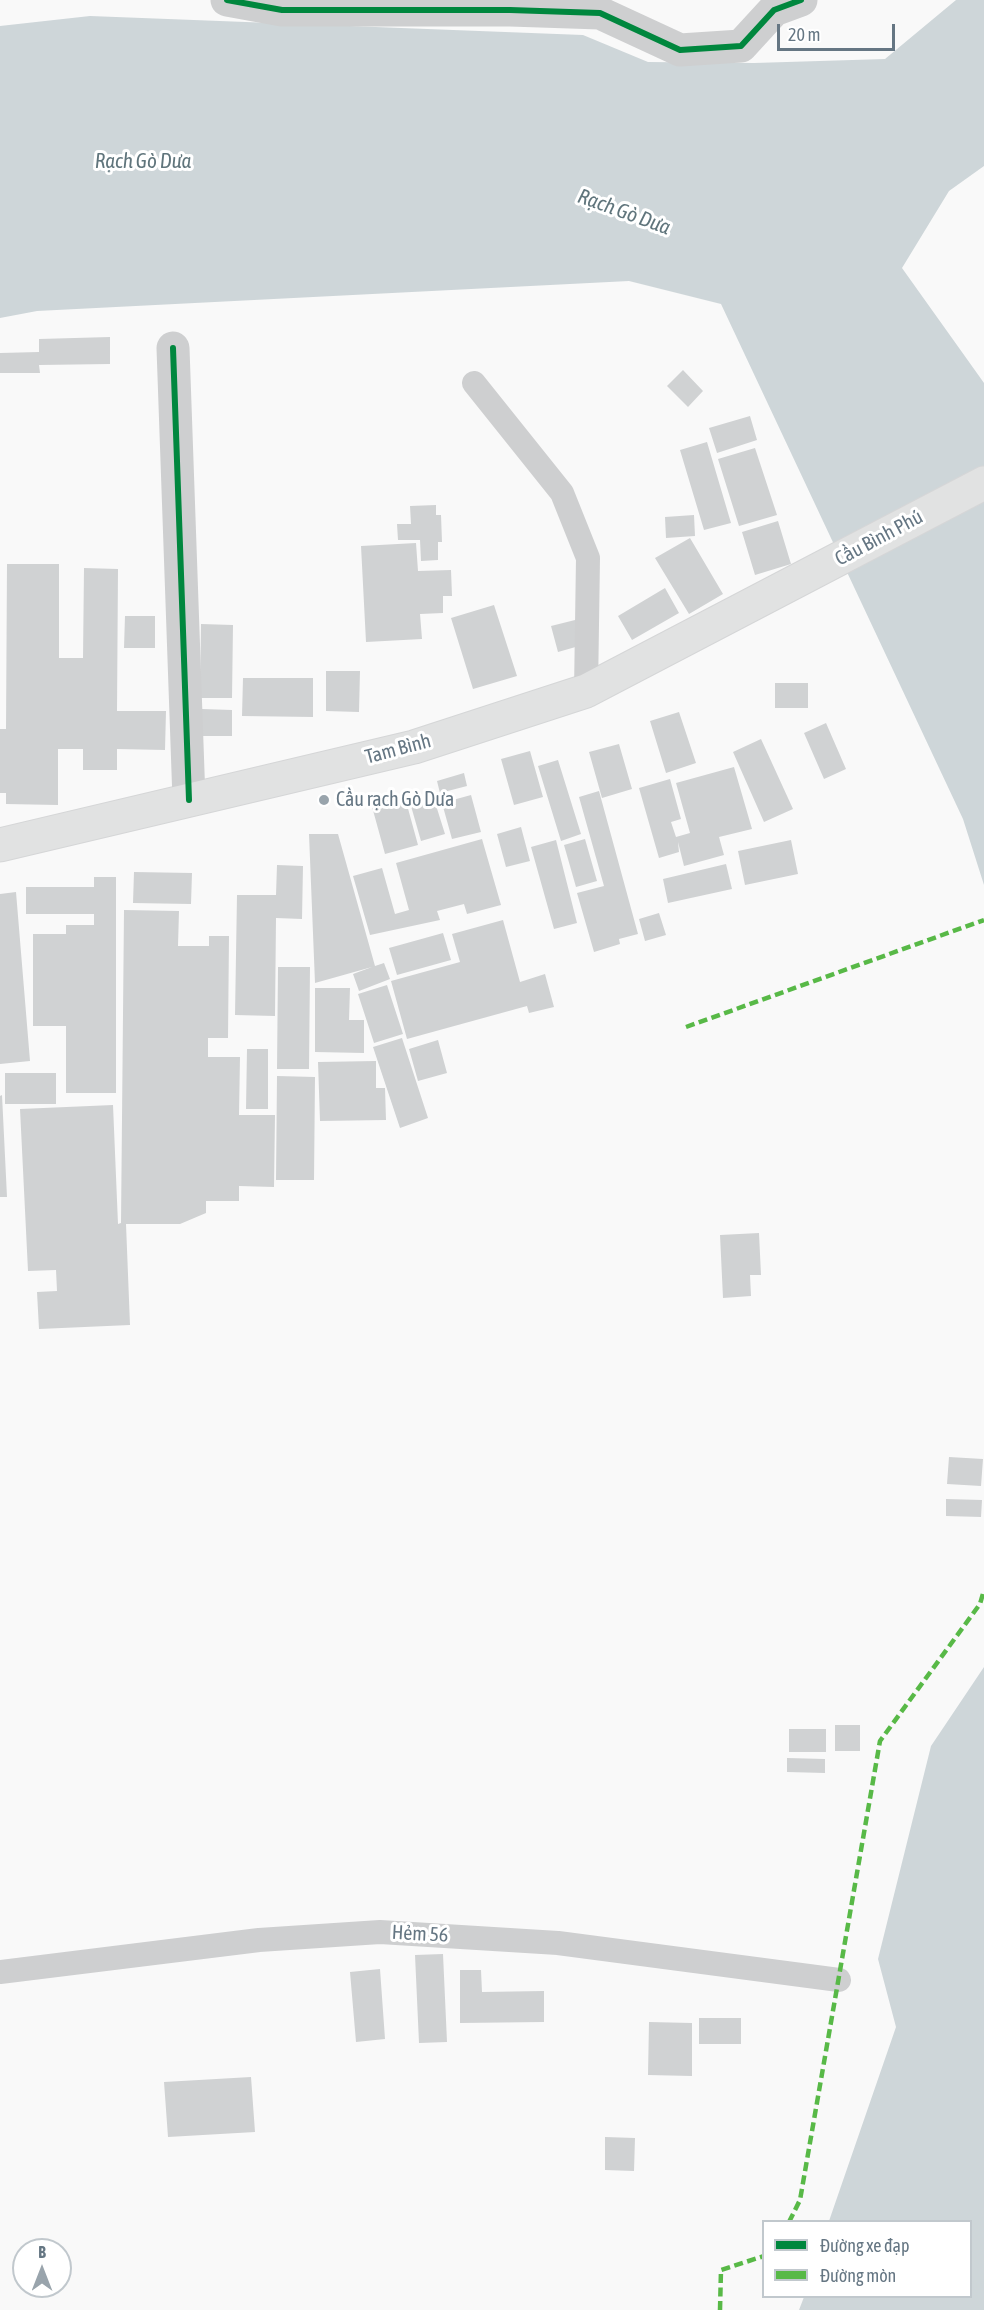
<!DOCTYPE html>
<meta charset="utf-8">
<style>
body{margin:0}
#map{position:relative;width:984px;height:2310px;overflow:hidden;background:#f9f9f9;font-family:"Asap Condensed",sans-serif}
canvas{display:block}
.legend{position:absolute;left:762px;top:2220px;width:210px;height:78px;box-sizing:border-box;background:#fff;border:2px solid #c1c8cd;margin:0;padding:8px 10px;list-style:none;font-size:18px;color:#657683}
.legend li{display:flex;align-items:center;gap:12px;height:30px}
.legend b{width:30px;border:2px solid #c1c8cd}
.north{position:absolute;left:12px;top:2238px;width:60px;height:60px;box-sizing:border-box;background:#fff;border:2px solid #c1c8cd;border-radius:50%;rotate:0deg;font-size:16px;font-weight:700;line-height:24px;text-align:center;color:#657683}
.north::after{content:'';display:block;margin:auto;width:21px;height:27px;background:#99a4ac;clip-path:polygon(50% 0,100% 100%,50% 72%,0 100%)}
.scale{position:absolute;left:777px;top:24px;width:118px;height:27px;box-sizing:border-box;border:3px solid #657683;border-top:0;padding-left:8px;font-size:18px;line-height:21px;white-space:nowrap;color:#657683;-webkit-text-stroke:4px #fff;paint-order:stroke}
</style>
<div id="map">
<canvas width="984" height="2310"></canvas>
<ul class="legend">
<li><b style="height:8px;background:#00873e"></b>Đường xe đạp</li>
<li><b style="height:8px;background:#58b947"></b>Đường mòn</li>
</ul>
<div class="north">B</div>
<div class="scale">20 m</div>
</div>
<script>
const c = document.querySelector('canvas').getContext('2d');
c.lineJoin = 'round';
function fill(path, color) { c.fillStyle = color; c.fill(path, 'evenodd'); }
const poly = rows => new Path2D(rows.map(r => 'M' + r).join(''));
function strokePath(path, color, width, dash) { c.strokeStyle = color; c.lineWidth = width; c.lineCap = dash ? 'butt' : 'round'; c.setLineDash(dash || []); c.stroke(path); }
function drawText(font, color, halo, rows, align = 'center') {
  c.font = font + ' "Asap Condensed",sans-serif'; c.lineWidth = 6; c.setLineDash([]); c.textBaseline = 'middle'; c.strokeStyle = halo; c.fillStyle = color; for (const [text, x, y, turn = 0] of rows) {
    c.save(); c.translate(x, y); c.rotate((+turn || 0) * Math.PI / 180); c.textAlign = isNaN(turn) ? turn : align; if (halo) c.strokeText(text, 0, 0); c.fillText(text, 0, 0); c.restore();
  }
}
fill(poly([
 [956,0,984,0,984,166,949,191,902,268,984,383,984,885,963,819,721,304,629,281,37,311,0,318,0,26,90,16,583,35,648,62,754,63,885,59],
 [984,1667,984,2310,799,2310,804,2297,970,2296,970,2222,829,2221,896,2027,878,1959,931,1746]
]), '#ced6d9');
fill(poly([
 [110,337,110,364,39,365,40,373,0,373,0,353,39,352,39,339],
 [683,370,703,391,688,407,667,386],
 [750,416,757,440,717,453,709,428],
 [707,442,731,523,704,530,680,450],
 [755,448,777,515,739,526,718,459],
 [436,505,436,515,441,515,442,542,438,542,438,560,421,561,420,540,398,540,397,524,411,524,410,506],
 [694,515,695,536,666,538,665,517],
 [778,521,791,564,755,575,742,532],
 [690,538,723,594,689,614,655,558],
 [416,543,418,571,451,570,452,596,443,596,443,613,420,614,422,639,366,642,361,546],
 [7,564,59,564,59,658,83,658,84,568,118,569,117,711,166,711,165,750,117,749,117,770,83,770,83,749,58,749,58,805,6,804,6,793,0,793,0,729,6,729],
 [665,588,679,613,632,640,618,616],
 [494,605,517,676,473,689,451,618],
 [125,616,155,616,155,648,124,648],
 [579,619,586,644,558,652,551,626],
 [201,624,233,625,232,698,200,698],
 [326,671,360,671,359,712,326,711],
 [243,678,313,678,313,717,242,716],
 [775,683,808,683,808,708,775,708],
 [202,709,232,710,232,736,202,736],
 [679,712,696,763,666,773,650,721],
 [826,723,846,769,824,779,804,733],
 [761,739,793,809,764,822,733,752],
 [619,744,632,789,602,798,589,752],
 [530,751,543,797,514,805,501,759],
 [558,760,581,834,561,841,538,766],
 [734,767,752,829,719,837,724,855,684,866,678,842,679,852,659,858,639,788,670,779,681,819,671,822,676,837,690,833,676,783],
 [464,773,467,786,440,793,437,781],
 [599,791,638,934,619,939,620,944,594,952,577,893,604,886,579,797],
 [404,794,418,845,385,854,371,803],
 [471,795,481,832,452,839,442,803],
 [434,799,445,834,421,841,411,806],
 [521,827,530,861,506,867,497,834],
 [309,834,338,834,375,966,384,963,390,979,359,991,353,974,372,967,315,983],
 [482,839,501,905,467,914,464,904,437,911,440,920,370,935,353,876,382,868,395,914,409,910,396,863],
 [585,839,597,881,576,887,564,845],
 [556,840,577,923,554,929,531,847],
 [791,840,798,874,745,885,738,851],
 [726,864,732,889,668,903,663,879],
 [277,865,303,866,302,919,276,918,275,1016,235,1015,237,895,276,895],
 [134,872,192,873,191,904,133,903],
 [94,877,116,877,116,1093,66,1093,66,1026,33,1026,33,934,66,934,66,925,94,925,94,914,26,914,26,887,94,887],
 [16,892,30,1061,0,1064,0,894],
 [124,910,179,911,178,946,209,946,209,936,229,936,228,1038,208,1038,208,1057,240,1057,239,1115,275,1115,274,1187,239,1186,239,1201,206,1201,206,1213,180,1224,126,1224,130,1325,39,1329,37,1292,57,1291,56,1270,28,1271,20,1109,113,1105,118,1224,121,1223],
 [659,913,666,935,645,941,639,919],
 [503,920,520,982,545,974,554,1007,529,1013,527,1006,407,1039,391,981,460,962,452,934],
 [443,933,451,960,397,975,389,948],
 [278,967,310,967,309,1069,277,1069],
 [387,985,403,1034,374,1043,358,994],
 [315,988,350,988,349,1020,364,1020,364,1053,315,1052],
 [402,1038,428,1118,400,1128,373,1047],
 [438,1040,447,1073,418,1081,409,1049],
 [247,1049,268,1049,268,1109,246,1109],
 [376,1061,376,1088,385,1088,386,1120,320,1121,318,1062],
 [5,1073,56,1073,56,1104,5,1104],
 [277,1076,315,1077,314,1180,276,1180],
 [2,1095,7,1197,0,1197,0,1096],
 [759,1233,761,1275,750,1275,751,1296,723,1298,720,1235],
 [949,1457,983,1459,981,1486,947,1484],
 [946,1499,982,1500,981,1517,946,1516],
 [835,1725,860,1725,860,1751,835,1751],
 [789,1729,826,1729,826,1752,789,1752],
 [787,1758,825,1759,825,1773,787,1772],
 [443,1954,447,2042,419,2043,415,1955],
 [380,1969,385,2039,356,2042,350,1972],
 [460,1970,481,1970,482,1992,544,1991,544,2022,460,2023],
 [699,2018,741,2018,741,2044,699,2044],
 [649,2022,692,2023,692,2076,648,2075],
 [251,2077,255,2132,168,2137,164,2082],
 [605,2137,635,2138,634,2171,605,2170]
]), '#d0d2d3');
const secondary = poly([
 [0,845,414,747,586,691,984,483]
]);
strokePath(secondary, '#d5d6d7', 35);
strokePath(poly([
 [474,383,562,493,588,558,586,691],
 [0,1972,259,1940,380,1932,558,1943,839,1980]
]), '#cecfd0', 24);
strokePath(poly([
 [227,0,282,10,510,10,600,13,680,50,741,46,774,10,801,0],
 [173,348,189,800]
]), '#cecfd0', 33);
strokePath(secondary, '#e1e2e2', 33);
strokePath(poly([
 [686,1027,984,920],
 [789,2222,800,2200,880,1741,980,1604,984,1590],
 [720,2310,721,2270,764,2256]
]), '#58b947', 4.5, [9, 4.5]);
strokePath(poly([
 [227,0,282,10,510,10,600,13,680,50,741,46,774,10,801,0],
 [173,348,189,800]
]), '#00873e', 6);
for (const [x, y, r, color] of [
 [324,800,6,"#99a4ac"]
]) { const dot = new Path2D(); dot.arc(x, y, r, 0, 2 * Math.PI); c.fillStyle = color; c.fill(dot); strokePath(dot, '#fff', 2); }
drawText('20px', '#657683', '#fff', [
 ["Cầu Bình Phú",879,538,-28],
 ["Tam Bình",398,749,-15],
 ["Hẻm 56",420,1934,3]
]);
drawText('20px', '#657683', '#fff', [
 ["Cầu rạch Gò Dưa",336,800]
], 'left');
drawText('italic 21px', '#60757c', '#fff', [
 ["Rạch Gò Dưa",143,161],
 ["Rạch Gò Dưa",624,212,20]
]);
</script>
